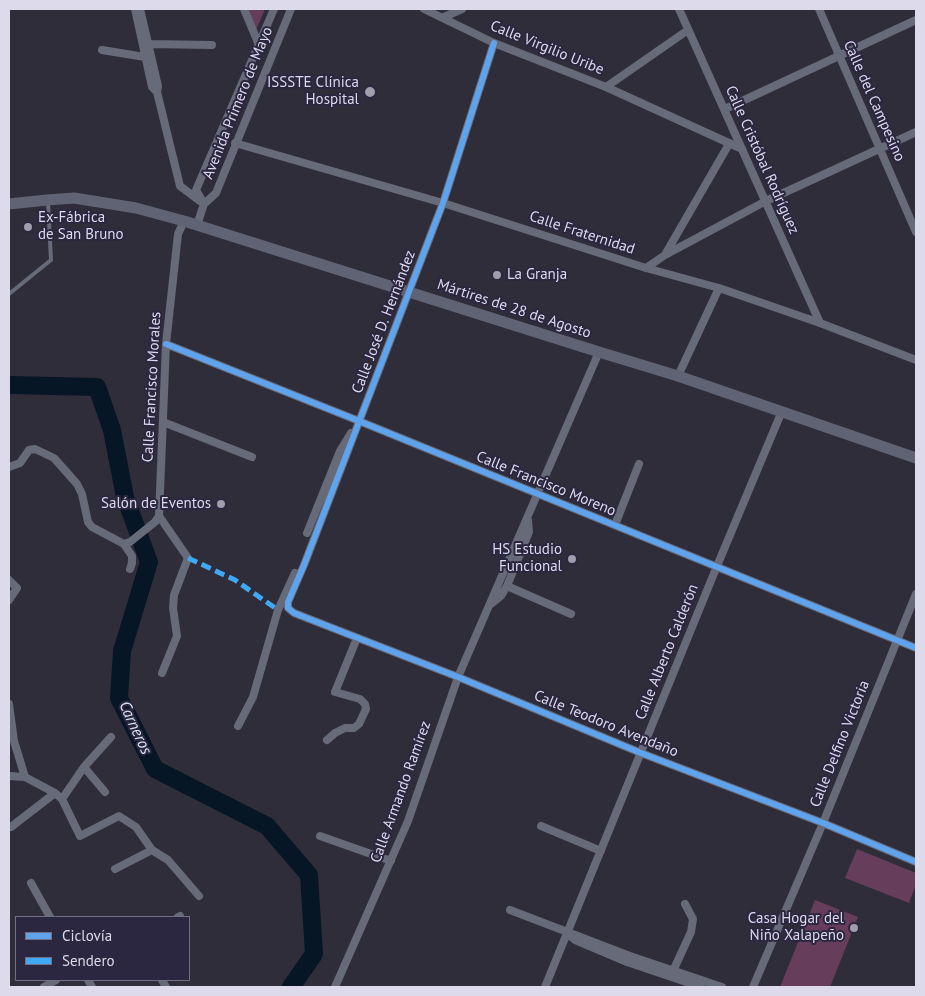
<!DOCTYPE html>
<meta charset="utf-8">
<style>
body{margin:0}
#map{position:relative;width:925px;height:996px;overflow:hidden;background:#302d3a;font-family:"PT Sans",sans-serif}
canvas{display:block}
.frame{position:absolute;inset:0;border:10px solid #dddaeb;pointer-events:none}
.legend{position:absolute;left:15px;top:916px;width:175px;height:65px;box-sizing:border-box;background:#2c2740;border:1px solid #736f84;margin:0;padding:6px 9px;list-style:none;font-size:15px;color:#dddaeb}
.legend li{display:flex;align-items:center;gap:10px;height:25px}
.legend b{width:25px;border:1px solid #736f84}
</style>
<div id="map">
<canvas width="925" height="996"></canvas>
<div class="frame"></div>
<ul class="legend">
<li><b style="height:6px;background:#60a3ed"></b>Ciclovía</li>
<li><b style="height:6px;background:#3fa9f5"></b>Sendero</li>
</ul>
</div>
<script>
const context = document.querySelector('canvas').getContext('2d');
context.lineJoin = 'round';
function fill(path, color) { context.fillStyle = color; context.fill(path, 'evenodd'); }
const toPath = rows => new Path2D(rows.map(r => 'M' + r).join(''));
function strokePath(path, color, width, dash) { context.strokeStyle = color; context.lineWidth = width; context.lineCap = dash ? 'butt' : 'round'; context.setLineDash(dash || []); context.stroke(path); }
function write(font, color, halo, rows, align = 'center') {
  context.font = font + ' "PT Sans",sans-serif'; context.lineWidth = 4; context.setLineDash([]); context.textBaseline = 'middle'; context.strokeStyle = halo; context.fillStyle = color; for (const [text, x, y, turn = 0] of rows) {
    context.save(); context.translate(x, y); context.rotate((+turn || 0) * Math.PI / 180); context.textAlign = isNaN(turn) ? turn : align; if (halo) context.strokeText(text, 0, 0); context.fillText(text, 0, 0); context.restore();
  }
}
const green = toPath([
 [248,9,265,9,256,30],
 [857,849,916,873,916,884,909,903,845,878],
 [815,900,858,917,830,987,780,987]
]);
const river = toPath([
 [9,385,97,387,112,430,125,497,149,562,122,651,119,698,155,769,267,826,309,875,314,954,291,987]
]);
const service = toPath([
 [9,294,51,260,48,202]
]);
const minor = toPath([
 [135,9,152,87,157,92],
 [140,9,158,86,157,92,180,186,200,201],
 [244,9,259,45],
 [424,9,494,43,606,87,742,149],
 [679,9,820,323],
 [819,9,916,232],
 [444,17,462,9],
 [494,43,443,203,304,565,288,602,288,608,294,613,458,677,641,753,823,823,916,862],
 [148,44,212,45],
 [102,50,145,57],
 [606,87,688,30],
 [725,109,916,20],
 [235,143,443,203,646,268,719,288,820,323,916,360],
 [204,204,196,190,274,9],
 [197,225,204,204,216,193,291,9],
 [666,253,729,144],
 [646,268,665,255,766,201,916,132],
 [166,344,359,421,916,648],
 [678,376,719,288],
 [163,422,252,457],
 [9,467,20,463,29,450,35,449,54,458,77,484,82,494,88,522,92,527,124,544,130,542,155,522,159,516,166,344,178,234,184,221],
 [159,516,188,558,174,595,173,608,177,636,162,673],
 [615,525,639,464],
 [307,533,340,451,351,433],
 [124,544,132,556,132,563,130,569],
 [9,580,17,588,9,600],
 [507,586,571,614],
 [491,604,501,596,507,586,529,532,528,520],
 [9,704,14,741,25,777],
 [238,726,253,697,278,610,295,573],
 [327,740,335,733,345,728,354,728,359,724,366,709,365,704,360,699,335,692,357,638],
 [84,767,105,792],
 [9,776,25,777,55,793,62,799,80,836,119,816,136,827,152,850,168,860,199,896],
 [62,799,84,767,111,737],
 [541,826,601,851],
 [11,827,55,793],
 [320,836,391,861],
 [115,869,152,850],
 [31,883,50,917],
 [510,910,630,956,722,987],
 [178,917,180,916],
 [569,935,575,940,627,962,701,987],
 [673,971,691,932,693,919,685,904],
 [88,980,92,987],
 [162,980,166,987],
 [44,987,56,980],
 [335,987,408,821,458,677,599,352],
 [545,987,717,566,782,411],
 [753,987,823,823,916,594]
]);
const secondary = toPath([
 [9,204,47,200,74,198,136,208,184,221,599,352,678,376,916,458]
]);
const quiet = toPath([
 [188,558,235,580,278,610]
]);
const cycleway = toPath([
 [494,43,443,203,304,565,288,602,288,608,294,613,458,677,641,753,823,823,916,862],
 [166,344,359,421,916,648]
]);
const markers = [
 [370,92,6,"#a09dad"],
 [28,227,5,"#a09dad"],
 [497,275,5,"#a09dad"],
 [221,504,5,"#a09dad"],
 [572,559,5,"#a09dad"],
 [854,928,5,"#a09dad"]
];
const streetNames = [
 ["Calle Virgilio Uribe",547,48,22],
 ["Calle del Campesino",874,101,66],
 ["Avenida Primero de Mayo",238,103,-68],
 ["Calle Cristóbal Rodríguez",762,160,66],
 ["Calle Fraternidad",582,233,18],
 ["Mártires de 28 de Agosto",514,309,18],
 ["Calle José D. Hernández",384,322,-69],
 ["Calle Francisco Morales",152,387,-87],
 ["Calle Francisco Moreno",546,484,22],
 ["Calle Alberto Calderón",667,652,-68],
 ["Calle Teodoro Avendaño",606,724,22],
 ["Calle Delfino Victoria",840,744,-68],
 ["Calle Armando Ramírez",401,792,-70]
];
const poiNames = [
 ["ISSSTE Clínica",359,83],
 ["Hospital",359,100],
 ["Ex-Fábrica",38,218,"left"],
 ["de San Bruno",38,235,"left"],
 ["La Granja",507,275,"left"],
 ["Salón de Eventos",211,504],
 ["HS Estudio",562,550],
 ["Funcional",562,567],
 ["Casa Hogar del",844,919],
 ["Niño Xalapeño",844,936]
];
const waterNames = [
 ["Carneros",135,728,65]
];
fill(green, '#663d5a');
strokePath(river, '#061625', 18);
strokePath(service, '#666a79', 4);
strokePath(minor, '#666a79', 8);
strokePath(secondary, '#606374', 11);
strokePath(quiet, '#3fa9f5', 5, [10, 5]);
strokePath(cycleway, '#60a3ed', 6);
for (const [x, y, r, color] of markers) { const dot = new Path2D(); dot.arc(x, y, r, 0, 2 * Math.PI); context.fillStyle = color; context.fill(dot); strokePath(dot, '#2c2740', 2); }
write('15px', '#dddaeb', '#2c2740', streetNames);
write('15px', '#dddaeb', '#2c2740', poiNames, 'right');
write('italic 16px', '#d2e3f0', '#2c2740', waterNames);
</script>
